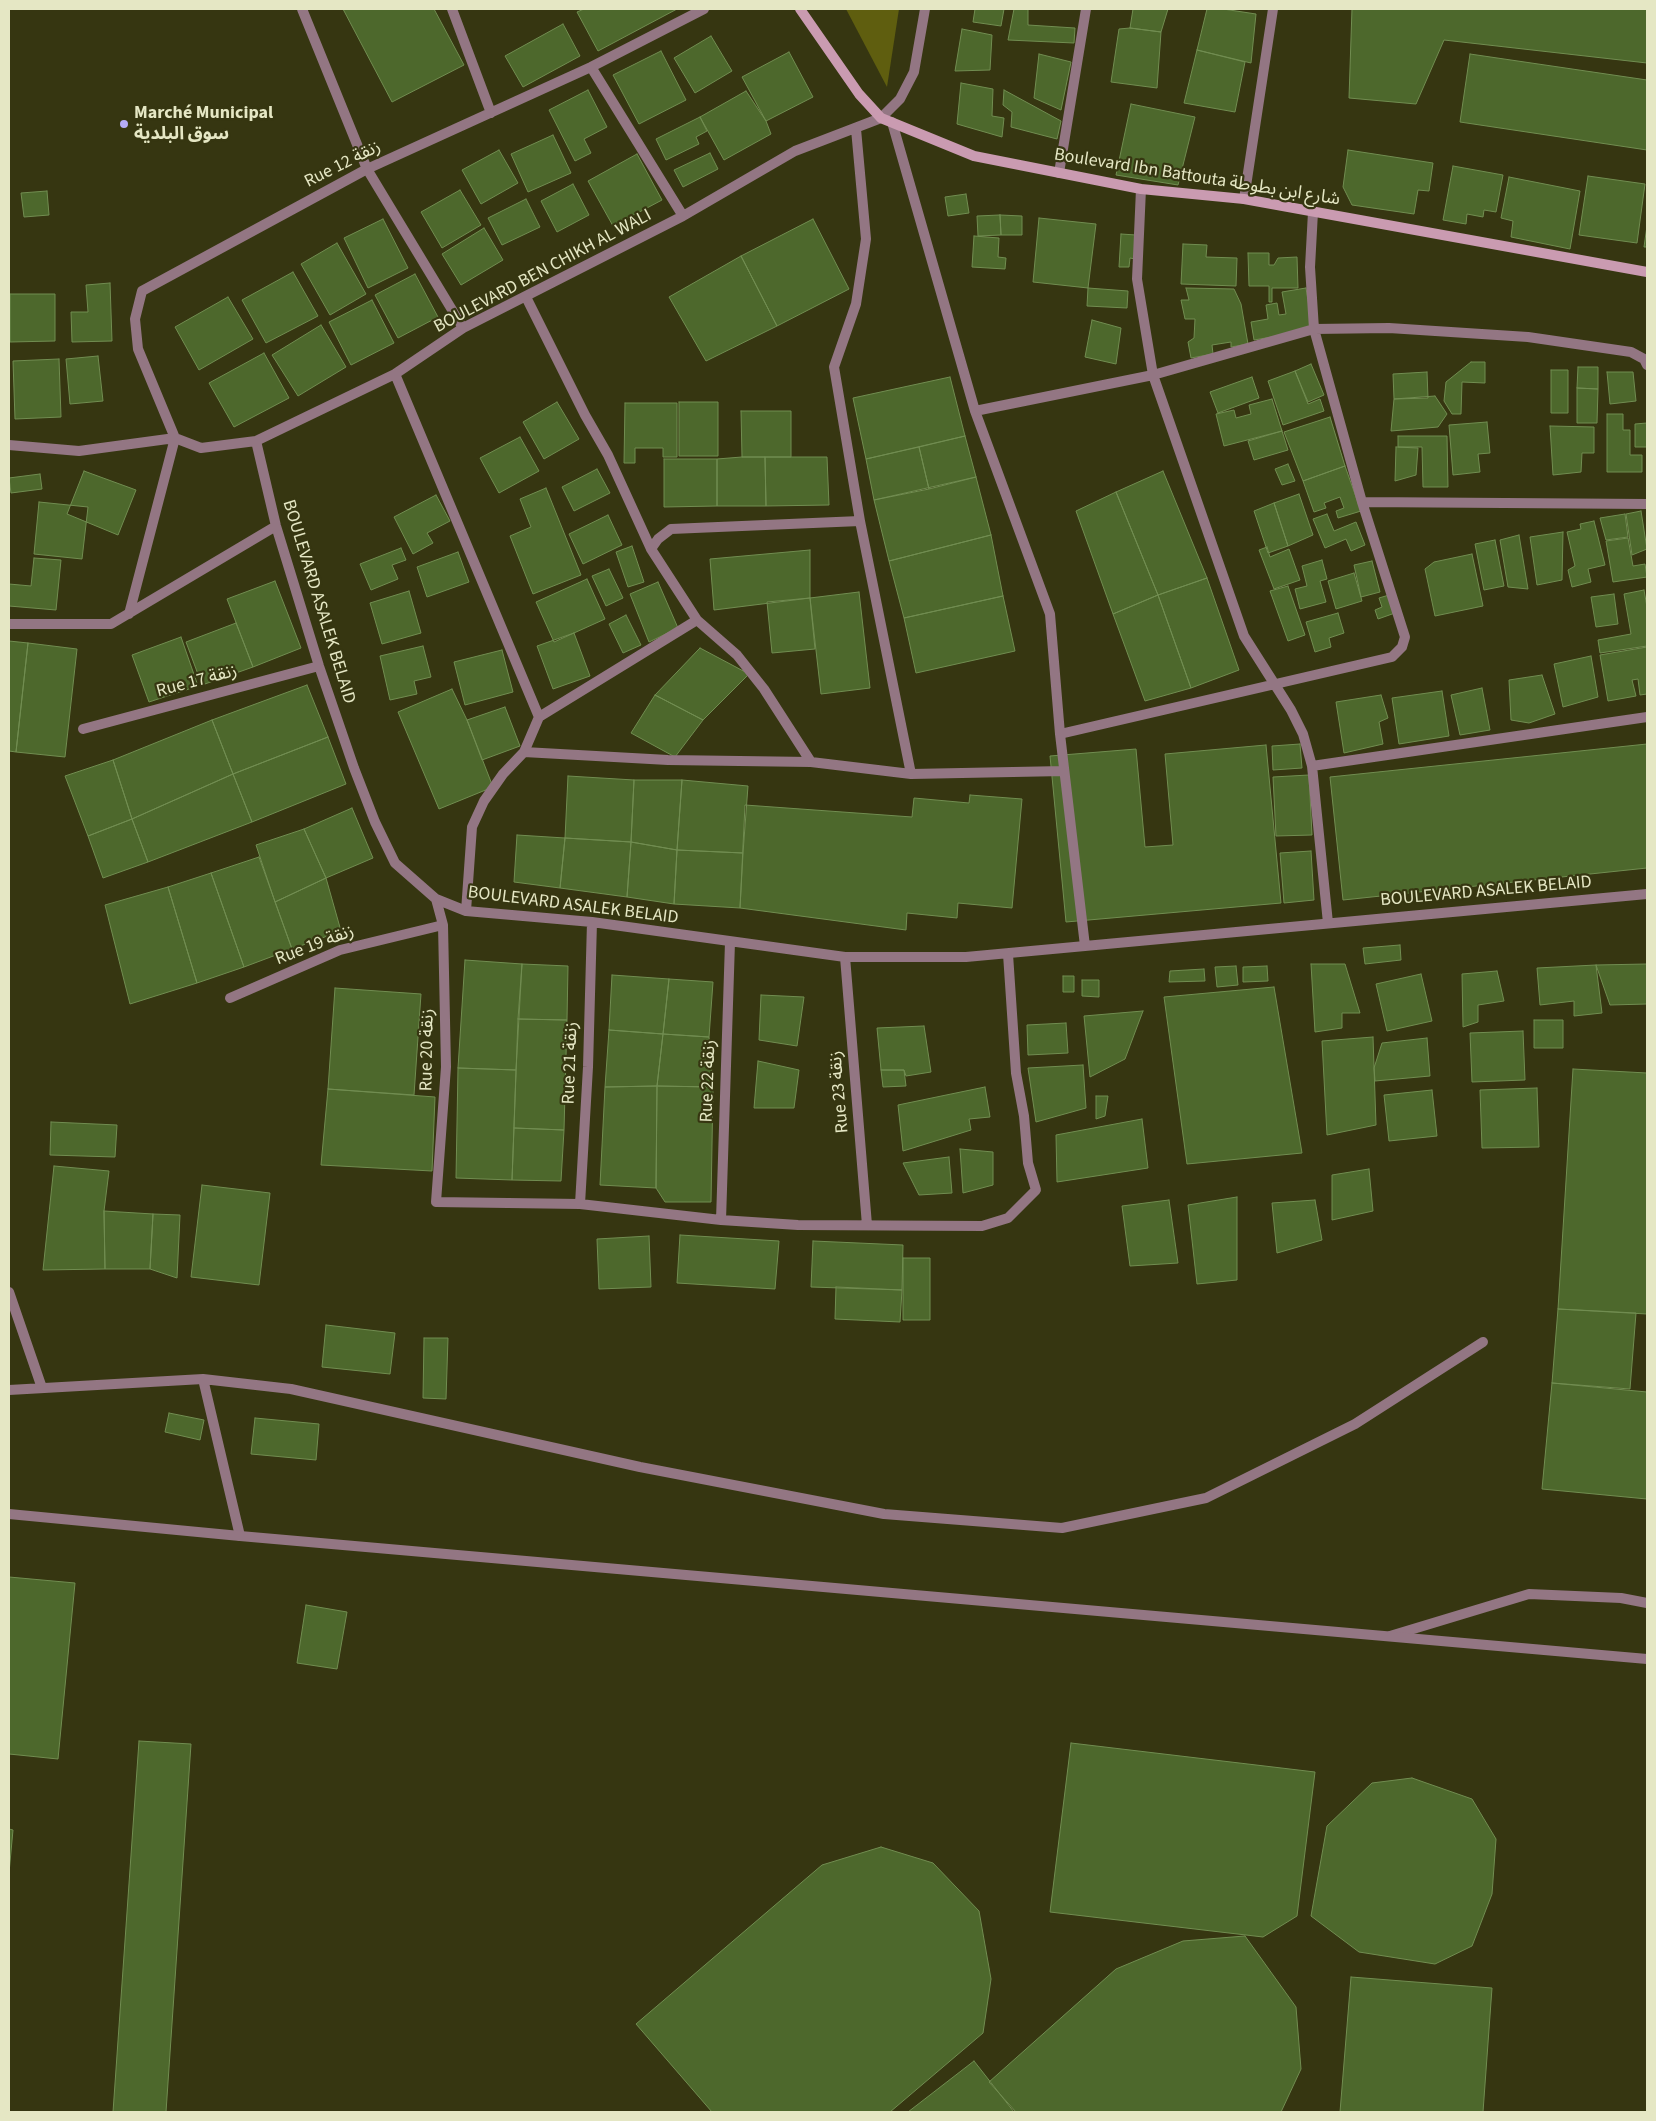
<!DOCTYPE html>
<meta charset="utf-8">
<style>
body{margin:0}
#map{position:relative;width:1656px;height:2121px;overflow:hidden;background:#363611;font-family:"Source Sans 3",sans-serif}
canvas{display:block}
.frame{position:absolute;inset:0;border:10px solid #e5e7c4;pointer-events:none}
</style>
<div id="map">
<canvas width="1656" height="2121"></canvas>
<div class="frame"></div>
</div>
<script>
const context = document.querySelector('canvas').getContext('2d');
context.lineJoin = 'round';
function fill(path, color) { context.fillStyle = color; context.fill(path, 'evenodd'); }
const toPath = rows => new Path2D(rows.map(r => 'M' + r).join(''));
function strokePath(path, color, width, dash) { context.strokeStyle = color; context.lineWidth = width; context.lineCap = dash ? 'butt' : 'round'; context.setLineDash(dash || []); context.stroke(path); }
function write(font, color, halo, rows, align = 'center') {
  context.font = font + ' "Source Sans 3","Noto Sans Arabic",sans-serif'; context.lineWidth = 4.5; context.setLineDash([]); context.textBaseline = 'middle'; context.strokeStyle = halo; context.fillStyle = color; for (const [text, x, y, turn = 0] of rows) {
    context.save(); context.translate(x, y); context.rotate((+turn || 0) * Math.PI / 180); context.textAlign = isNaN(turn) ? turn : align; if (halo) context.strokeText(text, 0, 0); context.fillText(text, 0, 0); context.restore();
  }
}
const green = toPath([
 [846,9,899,9,887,87]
]);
const building = toPath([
 [343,9,434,9,464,65,392,102,343,9],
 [584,9,677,9,598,51,577,12,584,9],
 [975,9,1004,9,1001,26,973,22,975,9],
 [1014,9,1028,9,1028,25,1075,28,1074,43,1008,40,1014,9],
 [1133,9,1168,9,1161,32,1130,28,1133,9],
 [1207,9,1223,9,1256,14,1251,63,1197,50,1207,9],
 [1352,9,1647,9,1647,63,1444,40,1416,104,1349,98,1352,9],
 [563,24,580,56,523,87,505,56,563,24],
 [1130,28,1161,32,1157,88,1111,82,1119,29,1130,28],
 [962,29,992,35,990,70,955,71,962,29],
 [711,36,732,71,695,93,674,58,711,36],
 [1197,50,1245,62,1235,112,1184,103,1197,50],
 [661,51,686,100,639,124,613,75,661,51],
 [789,52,813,97,766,121,742,77,789,52],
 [1039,54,1071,62,1061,110,1034,98,1039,54],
 [1470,54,1647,80,1647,150,1460,122,1470,54],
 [961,83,993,89,992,116,1004,118,1002,137,957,124,961,83],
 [588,90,607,127,584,139,591,153,575,161,549,110,588,90],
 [1004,90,1061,121,1057,139,1011,127,1012,112,1003,105,1004,90],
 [746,91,766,121,771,134,724,160,700,117,746,91],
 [1131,104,1195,117,1178,185,1116,175,1131,104],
 [700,117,707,131,696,137,699,144,666,160,656,139,700,117],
 [553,135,571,173,528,192,511,154,553,135],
 [499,150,518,183,481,204,462,170,499,150],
 [1348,150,1433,163,1429,191,1418,190,1414,214,1352,205,1343,187,1348,150],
 [710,153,718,169,683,187,674,170,710,153],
 [637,154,662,200,613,226,588,181,637,154],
 [1453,166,1503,175,1496,212,1484,210,1483,217,1467,214,1466,224,1443,220,1453,166],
 [1588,176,1645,184,1637,243,1579,235,1588,176],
 [1509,177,1580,191,1570,249,1511,237,1513,221,1501,218,1509,177],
 [573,184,589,215,557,232,541,201,573,184],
 [460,190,481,225,442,248,421,212,460,190],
 [47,191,49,215,24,217,21,193,47,191],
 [966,194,969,213,948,216,945,197,966,194],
 [526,199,540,227,502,245,488,218,526,199],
 [1000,215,1022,216,1022,235,1001,235,1000,215],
 [1000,215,1001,235,978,236,977,216,1000,215],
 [1039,218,1096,224,1088,288,1033,282,1039,218],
 [383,219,408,268,368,288,344,238,383,219],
 [813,219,849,289,777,326,741,256,813,219],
 [1647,226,1647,247,1644,247,1647,226],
 [484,228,503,260,461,285,442,254,484,228],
 [1121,234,1136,235,1135,259,1130,258,1129,267,1119,267,1121,234],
 [974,236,999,238,998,257,1006,258,1005,269,972,267,974,236],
 [337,243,366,294,330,315,301,264,337,243],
 [1183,244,1207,245,1206,257,1237,258,1236,286,1181,284,1183,244],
 [1248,253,1269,253,1269,265,1274,265,1278,258,1297,257,1298,288,1272,288,1272,302,1269,302,1269,286,1249,286,1248,253],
 [741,256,777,326,706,361,669,297,741,256],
 [293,272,318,316,266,343,242,300,293,272],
 [415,274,438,317,398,338,375,295,415,274],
 [110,283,112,341,72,342,71,312,88,312,86,285,110,283],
 [1088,288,1128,291,1127,308,1087,306,1088,288],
 [1186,288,1234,289,1241,304,1248,344,1231,347,1231,342,1212,345,1213,354,1191,358,1188,342,1194,338,1195,319,1185,319,1181,300,1189,300,1186,288],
 [1306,288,1313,330,1254,340,1251,322,1268,319,1266,305,1277,303,1279,315,1286,314,1282,292,1306,288],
 [10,294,55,294,55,341,10,342,10,294],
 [228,297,253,339,199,370,175,327,228,297],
 [372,300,394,343,351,365,329,322,372,300],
 [1092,320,1121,328,1116,364,1085,357,1092,320],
 [321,325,346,367,298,396,272,355,321,325],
 [264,353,289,398,234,427,209,383,264,353],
 [98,356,103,401,70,404,66,359,98,356],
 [59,359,61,417,15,419,13,361,59,359],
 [1471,362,1485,362,1485,383,1462,382,1461,414,1452,414,1444,401,1446,382,1471,362],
 [1311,364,1324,395,1308,402,1295,371,1311,364],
 [1578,367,1598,367,1598,389,1577,388,1578,367],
 [1551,370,1568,370,1568,413,1551,413,1551,370],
 [1295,371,1308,404,1320,399,1324,411,1283,425,1268,381,1295,371],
 [1427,372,1428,398,1394,399,1393,374,1427,372],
 [1607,372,1633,372,1636,401,1610,404,1607,372],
 [950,377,965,436,866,459,853,398,950,377],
 [1252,377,1259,398,1218,413,1210,392,1252,377],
 [1577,388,1598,389,1597,423,1577,423,1577,388],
 [1435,396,1447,414,1438,427,1391,431,1394,399,1435,396],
 [1272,399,1282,431,1224,446,1216,414,1234,410,1236,418,1251,414,1249,405,1272,399],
 [557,402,579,439,544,459,523,422,557,402],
 [679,402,718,402,718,456,679,456,679,402],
 [625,403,677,403,677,457,663,457,663,448,635,448,635,463,624,463,625,403],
 [741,411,791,411,791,457,742,457,741,411],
 [1607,414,1623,414,1623,430,1630,430,1630,455,1642,455,1642,472,1607,472,1607,414],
 [1330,417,1345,466,1303,481,1284,432,1330,417],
 [1487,422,1490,453,1478,454,1480,472,1453,475,1449,425,1487,422],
 [1647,423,1647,447,1635,447,1635,424,1647,423],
 [1550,426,1594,427,1594,453,1582,453,1581,472,1553,475,1550,426],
 [1282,431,1288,450,1254,460,1248,441,1282,431],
 [965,436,976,477,929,489,919,447,965,436],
 [1398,436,1447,436,1448,487,1423,487,1422,447,1398,447,1398,436],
 [520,437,539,471,499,493,480,458,520,437],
 [919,447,929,489,874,500,866,459,919,447],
 [1396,447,1418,448,1416,475,1395,481,1396,447],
 [742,457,765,457,766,506,717,506,717,459,742,457],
 [765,457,827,457,829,505,766,506,765,457],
 [664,459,717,459,717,506,664,507,664,459],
 [1288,464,1295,481,1282,485,1275,469,1288,464],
 [1345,466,1361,511,1338,518,1336,511,1344,508,1340,497,1324,503,1326,508,1314,512,1303,481,1345,466],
 [597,469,610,493,574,511,562,487,597,469],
 [84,471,136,490,118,535,67,514,84,471],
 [1163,471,1207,578,1158,595,1116,492,1163,471],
 [40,474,42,489,11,493,9,478,40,474],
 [976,477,991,535,889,561,874,500,976,477],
 [546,488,581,575,533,594,510,536,531,527,520,499,546,488],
 [1116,492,1158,595,1113,614,1076,511,1116,492],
 [1299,494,1313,535,1288,546,1274,503,1299,494],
 [436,495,450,521,427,533,433,543,413,554,394,517,436,495],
 [39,502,88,507,82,559,34,554,39,502],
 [1274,503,1288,546,1268,553,1254,511,1274,503],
 [1641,511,1647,549,1632,555,1626,514,1641,511],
 [1327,514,1334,531,1356,522,1365,545,1351,551,1346,539,1325,548,1313,519,1327,514],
 [1625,514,1628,537,1606,540,1600,518,1625,514],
 [608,515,622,545,583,564,569,534,608,515],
 [1594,521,1605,565,1588,569,1591,582,1572,587,1568,570,1575,566,1567,532,1581,529,1580,524,1594,521],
 [1563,532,1562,580,1537,585,1530,537,1563,532],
 [991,535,1003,596,904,618,889,561,991,535],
 [1519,535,1528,589,1508,587,1500,540,1519,535],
 [1628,538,1633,566,1645,564,1647,577,1613,582,1606,541,1628,538],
 [1495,540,1504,586,1484,590,1475,544,1495,540],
 [632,546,644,582,628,587,616,552,632,546],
 [1267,547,1270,557,1289,549,1300,580,1274,589,1259,550,1267,547],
 [401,548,406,560,392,565,398,579,371,590,360,564,401,548],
 [810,550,810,598,714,610,710,559,810,550],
 [458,552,469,582,427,597,417,567,458,552],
 [1472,554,1483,606,1435,616,1425,569,1434,562,1472,554],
 [34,558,61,560,56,610,9,606,9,584,31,586,34,558],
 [1322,560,1327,579,1320,581,1326,602,1300,609,1295,589,1307,586,1302,566,1322,560],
 [1372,561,1380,592,1361,597,1354,565,1372,561],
 [609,569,623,598,606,606,592,576,609,569],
 [1354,573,1362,601,1336,609,1328,581,1354,573],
 [1207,578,1239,670,1191,688,1158,595,1207,578],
 [587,579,605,619,554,642,536,602,587,579],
 [275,581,301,648,253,667,227,599,275,581],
 [658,582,678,628,649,642,630,594,658,582],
 [1288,586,1305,635,1288,641,1270,591,1288,586],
 [1644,590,1647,607,1647,646,1600,653,1598,640,1631,634,1624,594,1644,590],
 [409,591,421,633,382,644,370,603,409,591],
 [859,592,870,688,821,694,810,598,859,592],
 [1614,594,1618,624,1596,627,1591,597,1614,594],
 [1158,595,1191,688,1145,701,1113,614,1158,595],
 [1389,595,1395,613,1378,619,1375,610,1382,607,1379,598,1389,595],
 [1003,596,1015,651,916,673,904,618,1003,596],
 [810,598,815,649,772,653,767,602,810,598],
 [1338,613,1344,633,1329,638,1331,647,1315,652,1306,622,1338,613],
 [626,615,641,645,623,653,609,624,626,615],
 [236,623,253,667,202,685,186,642,236,623],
 [574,633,590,676,553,689,537,646,574,633],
 [181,637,198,686,149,702,132,655,181,637],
 [9,641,28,643,16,752,9,751,9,641],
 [28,643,77,649,65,757,16,752,28,643],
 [423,646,431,677,414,681,417,694,390,700,380,656,423,646],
 [1647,647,1647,694,1640,695,1638,679,1632,680,1636,696,1608,701,1600,655,1647,647],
 [700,648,749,674,703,720,655,695,700,648],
 [502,650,513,692,465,705,454,662,502,650],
 [1591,656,1598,697,1563,707,1554,664,1591,656],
 [1542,675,1555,714,1529,723,1511,720,1509,680,1542,675],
 [307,685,328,737,233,774,212,720,307,685],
 [1482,688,1490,730,1460,735,1451,695,1482,688],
 [452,689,467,720,493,787,439,809,398,712,452,689],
 [1442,691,1449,736,1399,744,1392,698,1442,691],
 [655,695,703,720,675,757,631,733,655,695],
 [1381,695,1388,718,1379,722,1383,744,1344,753,1336,702,1381,695],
 [505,707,520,746,482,760,467,720,505,707],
 [212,720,233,774,132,819,113,760,212,720],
 [328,737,346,784,252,822,233,774,328,737],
 [1300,744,1302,768,1273,770,1272,746,1300,744],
 [1647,744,1647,868,1343,900,1330,777,1647,744],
 [1266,745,1281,903,1066,922,1050,756,1136,749,1145,847,1173,845,1165,754,1266,745],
 [113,760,132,819,88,836,65,776,113,760],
 [233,774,252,822,148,862,132,819,233,774],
 [1309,775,1312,835,1276,836,1273,777,1309,775],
 [568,776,634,780,631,842,565,838,568,776],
 [634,780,682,780,677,850,631,842,634,780],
 [682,780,748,786,743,853,677,850,682,780],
 [970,795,1022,799,1012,908,958,903,957,918,907,913,906,930,740,908,745,805,912,817,914,798,969,803,970,795],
 [352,808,373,858,326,878,304,829,352,808],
 [132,819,148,862,103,878,88,836,132,819],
 [304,829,326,878,275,902,256,845,304,829],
 [517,835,565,838,560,888,514,882,517,835],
 [565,838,631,842,627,897,560,888,565,838],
 [631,842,677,850,674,904,627,897,631,842],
 [677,850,743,853,740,908,674,904,677,850],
 [1311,851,1314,900,1284,903,1280,853,1311,851],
 [259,857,292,949,244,967,211,873,259,857],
 [211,873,244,967,197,983,168,887,211,873],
 [326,878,341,931,292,949,275,902,326,878],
 [168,887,197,983,130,1004,105,905,168,887],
 [1400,945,1401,960,1365,964,1363,948,1400,945],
 [465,960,522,964,516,1070,458,1068,465,960],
 [522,964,568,966,567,1020,518,1019,522,964],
 [1311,964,1345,964,1360,1013,1342,1013,1342,1028,1315,1032,1311,964],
 [1647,964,1647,1004,1610,1005,1596,965,1647,964],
 [1596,965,1602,1013,1574,1016,1574,1001,1540,1005,1537,968,1596,965],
 [1236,966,1238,985,1217,987,1215,967,1236,966],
 [1267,966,1268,981,1243,982,1243,967,1267,966],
 [1204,969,1205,981,1169,982,1170,971,1204,969],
 [1497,971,1504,1001,1478,1005,1478,1022,1463,1027,1462,974,1497,971],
 [1421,974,1432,1021,1387,1031,1376,984,1421,974],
 [612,975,669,979,663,1034,609,1030,612,975],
 [1063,976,1074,976,1074,992,1063,992,1063,976],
 [669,979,713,982,709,1037,663,1034,669,979],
 [1082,980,1099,980,1099,997,1082,996,1082,980],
 [1274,987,1302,1153,1187,1164,1164,997,1274,987],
 [335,988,421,994,414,1095,328,1089,335,988],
 [761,995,804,997,797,1046,759,1040,761,995],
 [1143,1011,1125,1059,1090,1077,1084,1016,1143,1011],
 [518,1019,567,1020,564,1130,514,1128,518,1019],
 [1534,1020,1563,1020,1563,1048,1534,1048,1534,1020],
 [1066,1023,1068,1053,1028,1055,1027,1025,1066,1023],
 [924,1026,931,1072,906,1076,904,1070,881,1070,877,1028,924,1026],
 [609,1030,663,1034,657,1086,605,1087,609,1030],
 [1523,1031,1525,1080,1472,1082,1470,1033,1523,1031],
 [663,1034,709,1037,713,1087,657,1086,663,1034],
 [1373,1037,1376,1125,1327,1135,1322,1041,1373,1037],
 [1427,1038,1430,1076,1375,1081,1374,1068,1382,1043,1427,1038],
 [758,1061,799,1070,794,1108,754,1108,758,1061],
 [1083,1065,1086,1108,1036,1122,1028,1068,1083,1065],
 [458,1068,516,1070,512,1180,456,1178,458,1068],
 [1573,1069,1647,1073,1647,1314,1558,1309,1573,1069],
 [881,1070,904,1070,906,1086,883,1087,881,1070],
 [657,1086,656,1188,600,1185,605,1087,657,1086],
 [657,1086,713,1087,711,1202,665,1202,656,1188,657,1086],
 [985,1087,990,1117,969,1119,971,1130,903,1151,898,1105,985,1087],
 [1537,1088,1539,1147,1482,1148,1480,1090,1537,1088],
 [328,1089,435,1097,432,1171,321,1165,328,1089],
 [1432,1090,1437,1136,1389,1141,1384,1095,1432,1090],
 [1096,1096,1108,1096,1105,1116,1096,1119,1096,1096],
 [1142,1119,1148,1168,1057,1182,1056,1135,1142,1119],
 [51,1122,117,1125,115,1157,50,1155,51,1122],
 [514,1128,564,1130,561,1181,512,1180,514,1128],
 [960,1149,993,1152,993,1185,963,1193,960,1149],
 [949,1157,952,1193,919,1195,903,1163,949,1157],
 [54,1166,109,1171,104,1211,105,1269,43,1270,54,1166],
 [1369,1169,1373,1211,1332,1220,1332,1175,1369,1169],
 [202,1185,270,1193,259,1285,191,1277,202,1185],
 [1237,1197,1237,1280,1197,1284,1188,1205,1237,1197],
 [1169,1200,1178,1263,1130,1266,1122,1206,1169,1200],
 [1315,1200,1322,1240,1277,1253,1272,1203,1315,1200],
 [104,1211,153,1214,150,1269,105,1269,104,1211],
 [153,1214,180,1215,177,1278,150,1269,153,1214],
 [680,1235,779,1241,775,1289,677,1283,680,1235],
 [649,1236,651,1287,599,1289,597,1239,649,1236],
 [813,1241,903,1245,902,1290,811,1287,813,1241],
 [903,1258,930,1258,930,1320,903,1320,903,1258],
 [836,1287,902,1290,900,1322,835,1319,836,1287],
 [1558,1309,1636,1313,1630,1389,1552,1383,1558,1309],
 [326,1325,395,1333,390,1374,322,1367,326,1325],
 [424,1338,448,1338,446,1399,423,1398,424,1338],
 [1552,1383,1647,1392,1647,1499,1542,1489,1552,1383],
 [169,1413,204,1420,200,1440,165,1432,169,1413],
 [255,1418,319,1424,316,1460,251,1454,255,1418],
 [9,1577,75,1583,58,1759,9,1754,9,1577],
 [306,1605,347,1612,337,1669,297,1663,306,1605],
 [139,1741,191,1744,166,2112,113,2112,139,1741],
 [1071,1743,1315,1772,1297,1916,1263,1937,1050,1912,1071,1743],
 [1412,1778,1472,1799,1496,1839,1492,1894,1472,1946,1435,1964,1359,1952,1311,1916,1327,1826,1372,1783,1412,1778],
 [9,1829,13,1830,9,1873,9,1829],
 [881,1847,933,1863,979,1911,991,1979,983,2033,890,2112,712,2112,636,2024,822,1865,881,1847],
 [1245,1936,1296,2007,1301,2069,1281,2112,1016,2112,989,2082,1116,1969,1183,1941,1245,1936],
 [1351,1977,1492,1988,1483,2112,1340,2112,1351,1977],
 [974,2061,1014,2112,908,2112,974,2061]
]);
const lane = toPath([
 [9,1292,42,1388],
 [203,1379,240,1536],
 [9,1390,203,1379,291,1389,640,1467,884,1514,1062,1528,1206,1498,1355,1424,1483,1342],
 [1390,1636,1529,1594,1621,1598,1647,1603]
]);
const street = toPath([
 [302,9,367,169,463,328],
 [452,9,491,113],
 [591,67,683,216],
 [892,122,975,411,1050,614,1060,734,1085,946],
 [856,129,866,239,856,304,834,367,860,521,911,774],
 [1059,173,1086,9],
 [1141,189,1137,279,1153,375,1244,636,1291,710,1303,734,1312,766,1328,923],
 [1244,199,1273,9],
 [526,297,585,415,608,455,651,549],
 [395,374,539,717,524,752,503,774,484,801,472,827,466,911],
 [975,411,1153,375,1314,329,1389,328,1528,337,1631,352,1644,359,1647,365],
 [256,441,276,526,319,666,354,768,375,822,395,863,436,899,466,911,592,922,845,957,966,957,1647,894],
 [9,445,79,451,175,438,201,448,256,441,395,374,463,328,683,216,795,151,881,118,900,99,914,72,925,9],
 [1362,502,1647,504],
 [860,521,671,529,658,539,651,549,697,620,737,655,764,689,811,762,911,774,1064,771],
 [129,614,175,438,138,349,135,319,142,291,367,169,591,67,704,9],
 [9,624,111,624,276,526],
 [539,717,697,620],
 [83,729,319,666],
 [1060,734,1392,657,1402,647,1405,637,1362,502,1314,329,1310,267,1313,212],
 [524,752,668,760,811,762],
 [1312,766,1647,717],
 [436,899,443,925,446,1067,436,1202,580,1204,721,1220,798,1225,982,1226,1008,1218,1036,1190,1028,1163,1024,1116,1016,1073,1008,954],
 [845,957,867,1225],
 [230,998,340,950,443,925],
 [580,1204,588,1067,592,922],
 [721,1220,730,942],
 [9,1514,240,1536,1647,1659]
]);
const secondary = toPath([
 [800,9,859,94,881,118,974,156,1141,189,1244,199,1647,272]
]);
const markers = [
 [124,124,5,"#b5acf8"]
];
const poiNames = [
 ["Marché Municipal",134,114],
 ["سوق البلدية",134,135]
];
const streetNames = [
 ["Rue 12 زنقة",343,165,-27],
 ["Boulevard Ibn Battouta شارع ابن بطوطة",1197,178,9],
 ["BOULEVARD BEN CHIKH AL WALI",543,272,-28],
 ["BOULEVARD ASALEK BELAID",318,602,73],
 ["Rue 17 زنقة",197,682,-15],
 ["BOULEVARD ASALEK BELAID",1486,892,-5],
 ["BOULEVARD ASALEK BELAID",573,906,7],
 ["Rue 19 زنقة",315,946,-21],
 ["Rue 20 زنقة",428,1050,-89],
 ["Rue 21 زنقة",571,1063,-88],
 ["Rue 22 زنقة",709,1081,-88],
 ["Rue 23 زنقة",840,1092,-95]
];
fill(green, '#5f5e0f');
fill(building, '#4d682c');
strokePath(building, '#718d51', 1);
strokePath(lane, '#937683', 10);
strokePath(street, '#937683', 10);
strokePath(secondary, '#ca9bb1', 10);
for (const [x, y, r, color] of markers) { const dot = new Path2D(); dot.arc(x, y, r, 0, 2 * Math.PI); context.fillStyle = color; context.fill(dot); strokePath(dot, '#363611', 2); }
write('bold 18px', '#e5e7c4', '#363611', poiNames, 'left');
write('18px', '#e5e7c4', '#363611', streetNames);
</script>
